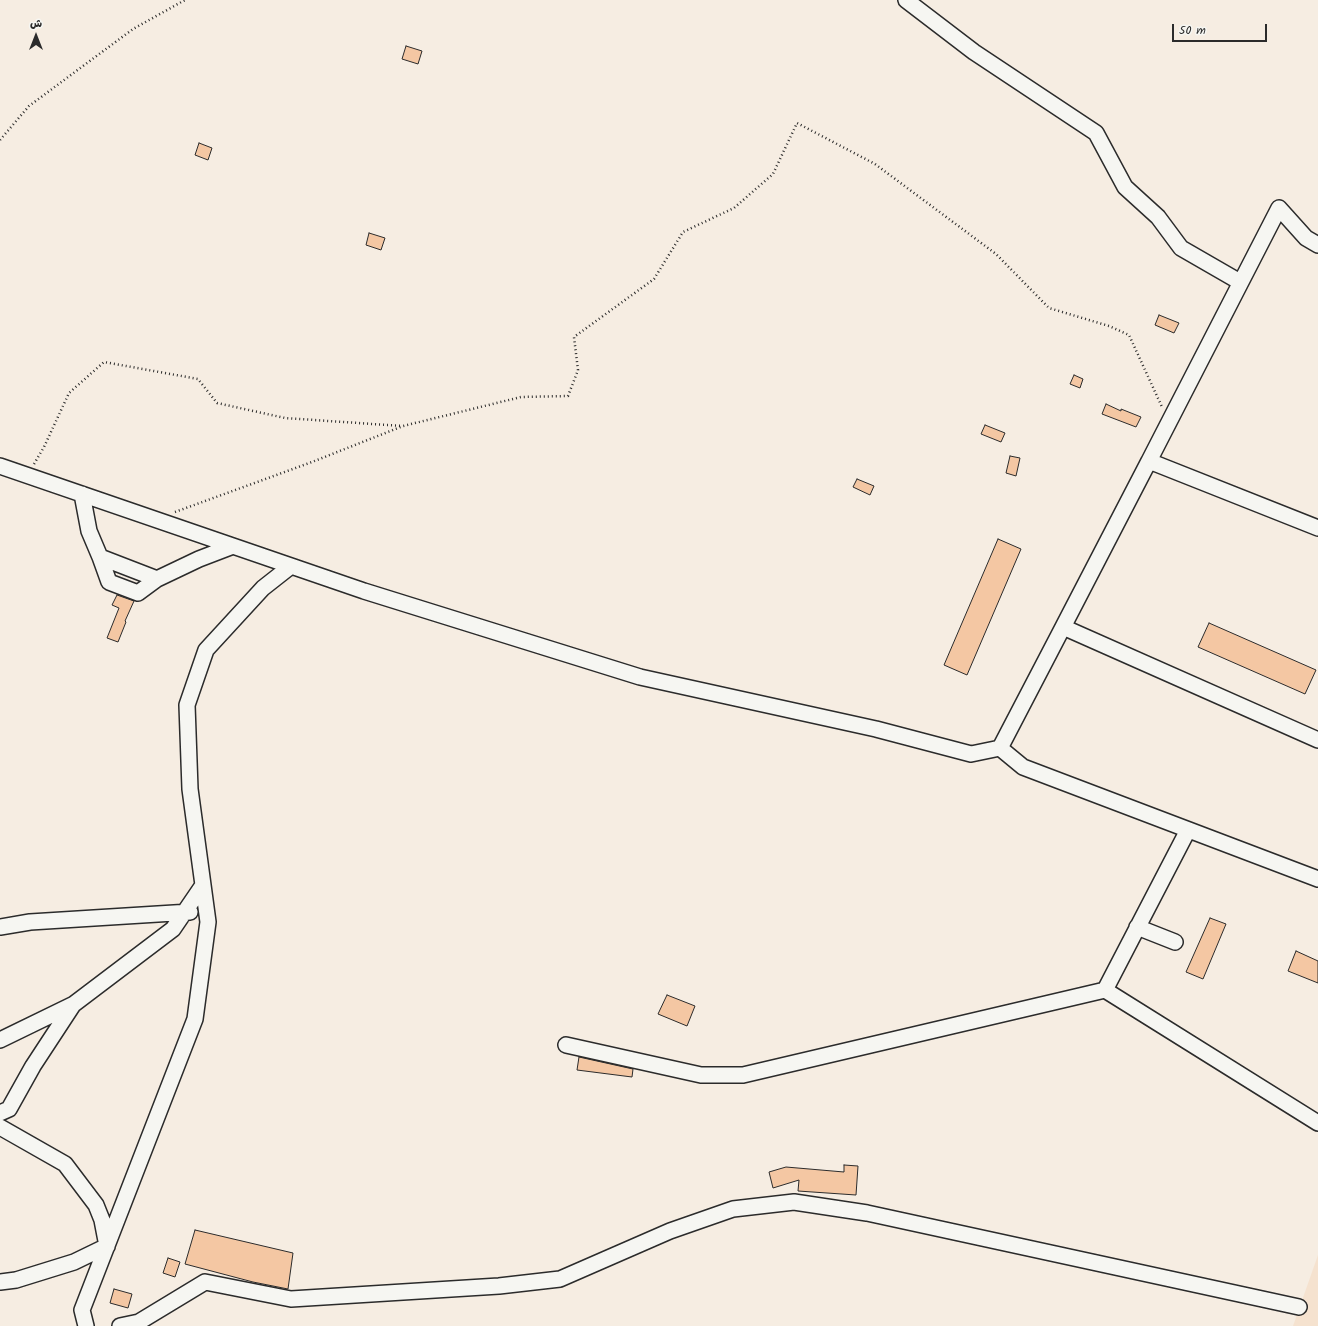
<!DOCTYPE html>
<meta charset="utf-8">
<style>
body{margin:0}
#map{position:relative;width:1318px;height:1326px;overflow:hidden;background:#f6ede2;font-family:Kalam,"Playpen Sans Arabic",sans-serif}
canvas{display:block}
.north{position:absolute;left:16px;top:16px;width:40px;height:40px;-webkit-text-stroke:3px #f6f6f2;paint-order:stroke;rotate:0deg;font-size:11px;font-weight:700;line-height:16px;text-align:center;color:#2b2b2b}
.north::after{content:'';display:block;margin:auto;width:14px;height:18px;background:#2b2b2b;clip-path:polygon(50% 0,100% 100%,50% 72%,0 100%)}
.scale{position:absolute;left:1172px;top:24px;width:95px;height:18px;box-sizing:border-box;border:2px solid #2b2b2b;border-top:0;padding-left:5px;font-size:12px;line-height:14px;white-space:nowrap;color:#2b2b2b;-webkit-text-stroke:3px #f6f6f2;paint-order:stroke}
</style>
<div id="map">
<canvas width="1318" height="1326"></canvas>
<div class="north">ش</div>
<div class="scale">50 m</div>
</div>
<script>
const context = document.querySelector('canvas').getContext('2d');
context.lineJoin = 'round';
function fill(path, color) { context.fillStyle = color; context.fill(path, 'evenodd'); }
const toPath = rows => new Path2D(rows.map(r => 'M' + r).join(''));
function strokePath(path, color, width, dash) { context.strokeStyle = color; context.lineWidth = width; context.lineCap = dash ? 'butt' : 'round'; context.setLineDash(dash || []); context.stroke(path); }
const built = toPath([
 [1318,1255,1318,1326,1293,1326]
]);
const building = toPath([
 [406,46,422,51,418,64,402,59,406,46],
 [199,143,212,148,208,160,195,155,199,143],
 [369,233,385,238,381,250,366,245,369,233],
 [1159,315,1179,323,1174,333,1155,325,1159,315],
 [1074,375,1083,379,1080,388,1070,384,1074,375],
 [1106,404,1121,411,1121,409,1141,417,1136,427,1102,414,1106,404],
 [985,425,1005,433,1001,442,981,434,985,425],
 [1010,456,1020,458,1016,476,1006,473,1010,456],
 [857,479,874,486,870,495,853,487,857,479],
 [998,539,1021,549,967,675,944,665,998,539],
 [117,595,134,601,125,621,126,622,118,642,107,638,119,608,112,605,117,595],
 [1209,623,1316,670,1305,694,1198,647,1209,623],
 [1210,918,1226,924,1203,979,1186,972,1210,918],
 [1296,951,1318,961,1318,983,1288,971,1296,951],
 [667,995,695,1006,687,1026,658,1014,667,995],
 [579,1057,633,1069,632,1077,577,1070,579,1057],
 [844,1165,858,1166,856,1195,798,1191,799,1180,773,1188,769,1172,786,1167,844,1172,844,1165],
 [195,1230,293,1253,288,1289,253,1282,185,1264,195,1230],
 [168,1258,180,1262,175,1277,163,1273,168,1258],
 [114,1289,132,1294,128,1308,110,1303,114,1289]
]);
const path = toPath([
 [0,140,29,106,133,29,185,0],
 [34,464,44,447,69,393,104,362,198,379,217,403,285,418,402,426],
 [175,512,312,462,403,426,521,397,568,396,578,370,574,337,654,279,683,232,734,208,773,174,797,123,875,164,996,254,1049,308,1109,326,1129,335,1162,407]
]);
const minor = toPath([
 [906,0,974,52,1096,133,1125,187,1158,217,1181,248,1240,282],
 [1149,461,1279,208,1306,238,1318,245],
 [0,466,364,591,640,677,876,729,971,754,1000,748,1063,627,1318,740],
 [82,494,89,531,100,557,157,579,199,559,233,546],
 [100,557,109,582,138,593,157,579],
 [1063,627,1149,461,1318,528],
 [1000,748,1023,767,1318,879],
 [0,927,30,922,190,912],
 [1137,927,1175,942],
 [1105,990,1318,1123],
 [0,1040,74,1004,173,929,203,885],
 [566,1045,701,1075,743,1075,1105,990,1188,830],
 [0,1113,9,1109,33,1066,73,1005],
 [0,1127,65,1164,96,1205,102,1220,107,1246,74,1262,16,1280,0,1282],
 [86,1326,82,1310,195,1019,208,922,190,789,187,705,206,650,263,588,291,566],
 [120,1326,139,1322,205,1282,291,1299,499,1286,560,1279,670,1231,733,1209,794,1202,867,1213,1299,1307]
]);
fill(built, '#f5e2cf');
fill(building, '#f4c7a3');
strokePath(building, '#2b2b2b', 1);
strokePath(minor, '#2b2b2b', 18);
strokePath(path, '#2b2b2b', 2.5, [1, 3]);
strokePath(minor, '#f6f6f2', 15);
</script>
